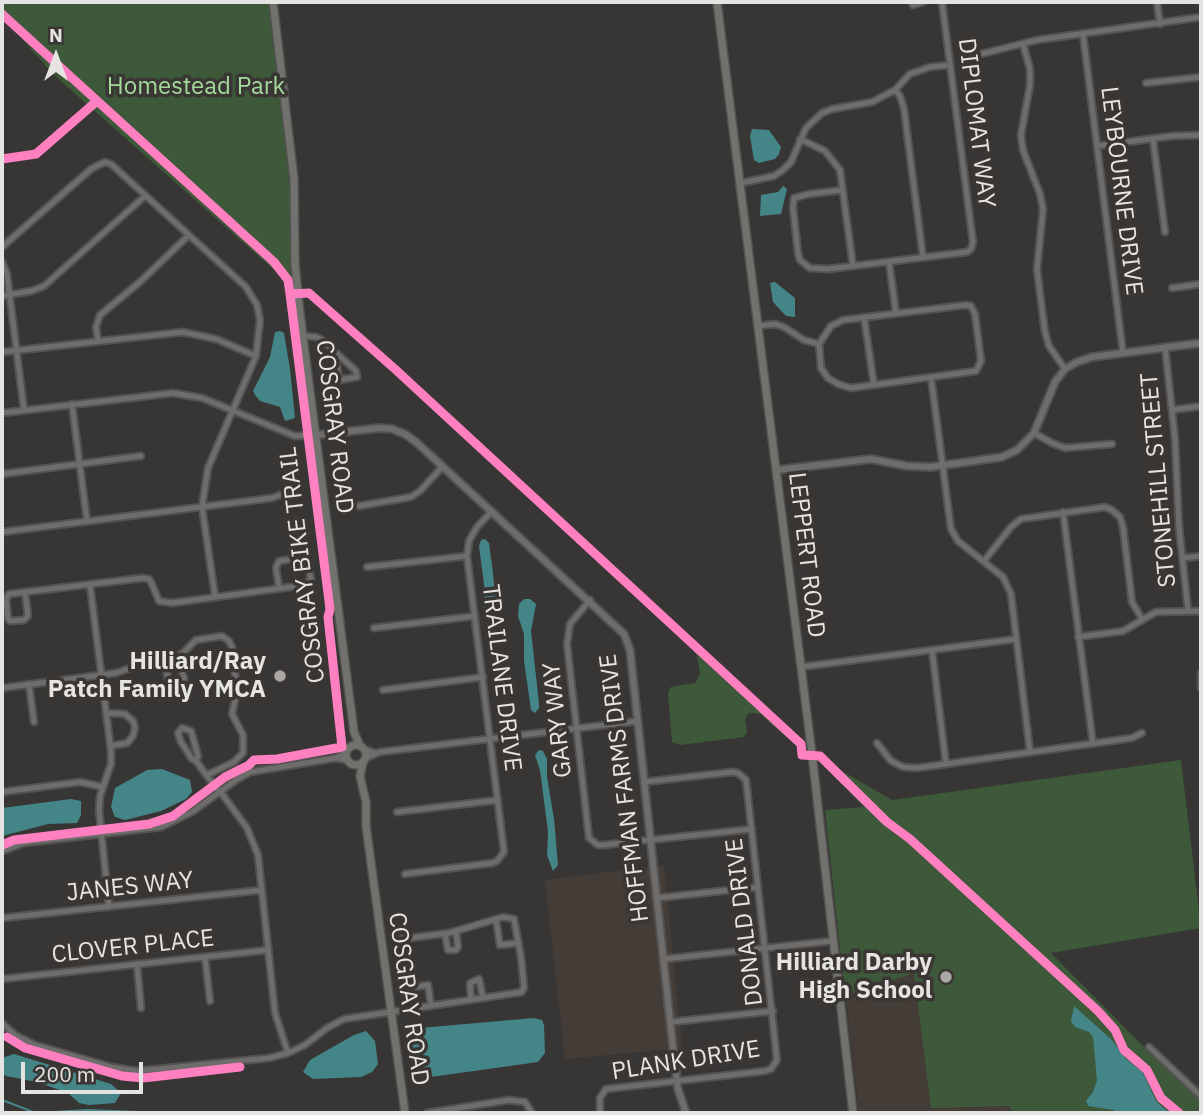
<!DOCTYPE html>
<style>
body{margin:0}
#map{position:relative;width:1203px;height:1115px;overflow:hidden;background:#383635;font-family:"IBM Plex Sans",sans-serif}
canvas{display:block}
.frame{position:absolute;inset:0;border:4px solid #e5e4e2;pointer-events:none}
.north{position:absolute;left:21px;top:21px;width:70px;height:70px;-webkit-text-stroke:5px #393634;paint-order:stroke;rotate:0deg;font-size:19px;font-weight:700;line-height:28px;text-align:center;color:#e5e4e2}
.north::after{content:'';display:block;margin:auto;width:24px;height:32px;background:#e5e4e2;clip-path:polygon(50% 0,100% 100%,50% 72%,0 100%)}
.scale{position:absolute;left:21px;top:1062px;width:122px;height:32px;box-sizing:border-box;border:4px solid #e5e4e2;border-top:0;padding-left:9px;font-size:21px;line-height:24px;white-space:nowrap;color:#e5e4e2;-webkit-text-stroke:5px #393634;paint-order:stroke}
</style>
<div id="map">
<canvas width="1203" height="1115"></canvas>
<div class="frame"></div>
<div class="north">N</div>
<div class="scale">200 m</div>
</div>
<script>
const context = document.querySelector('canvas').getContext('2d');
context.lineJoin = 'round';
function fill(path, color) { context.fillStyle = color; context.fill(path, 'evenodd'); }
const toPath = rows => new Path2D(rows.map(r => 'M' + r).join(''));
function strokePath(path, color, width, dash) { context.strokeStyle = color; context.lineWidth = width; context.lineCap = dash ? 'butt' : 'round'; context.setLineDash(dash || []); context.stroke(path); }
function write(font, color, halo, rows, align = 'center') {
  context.font = font + ' "IBM Plex Sans",sans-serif'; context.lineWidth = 7; context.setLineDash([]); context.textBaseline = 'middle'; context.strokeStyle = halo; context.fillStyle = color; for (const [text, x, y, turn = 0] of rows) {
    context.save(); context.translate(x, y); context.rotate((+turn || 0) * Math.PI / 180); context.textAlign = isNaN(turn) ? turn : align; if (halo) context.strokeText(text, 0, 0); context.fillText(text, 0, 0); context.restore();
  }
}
const built = toPath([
 [825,811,1174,1113,859,1113],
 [664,865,682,1048,565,1059,545,880]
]);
const green = toPath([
 [2,2,273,2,294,179,295,270,291,285,53,74,2,16],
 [676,632,702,654,804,749,800,749,760,714,753,713,748,714,745,720,747,732,744,737,680,745,672,742,668,693,671,687,695,683,700,674,697,655],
 [812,754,892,800,1181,760,1201,928,1051,953,1141,1044,1201,1099,1201,1113,1014,1113,1009,1106,931,1108,914,973,845,996,825,810,864,807]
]);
const water = toPath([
 [752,129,769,130,781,147,779,154,775,159,759,163,754,160,750,136],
 [783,186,787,189,781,214,760,216,761,195,778,192],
 [775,282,795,298,795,317,786,316,773,302,770,283],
 [280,331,284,333,290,369,295,418,285,421,280,407,260,401,255,395,253,391,270,357,275,332],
 [485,539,489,543,493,573,496,607,490,612,485,610,483,606,485,592,479,546,481,540],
 [524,599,530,599,536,604,531,631,539,703,539,708,535,713,531,710,524,661,524,634,518,616,519,604],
 [539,750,543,751,547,759,547,777,554,819,558,865,553,871,547,855,548,832,540,770,535,755],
 [162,769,190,780,192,792,186,799,161,811,125,820,115,817,111,807,115,788,147,770],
 [71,799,81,801,81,815,77,823,48,824,2,836,2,808],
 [1074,1006,1112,1040,1125,1058,1143,1073,1156,1101,1169,1113,1117,1113,1114,1110,1088,1106,1086,1101,1093,1092,1097,1081,1093,1037,1089,1032,1075,1027,1071,1021],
 [534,1018,542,1020,544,1025,545,1053,538,1062,431,1077,420,1077,415,1074,408,1046,412,1031,420,1028],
 [366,1031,375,1041,378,1064,372,1072,361,1077,313,1079,303,1072,310,1060,354,1035],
 [14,1054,111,1084,121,1093,115,1103,89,1105,79,1103,68,1093,37,1082,6,1076,2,1073,2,1058]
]);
const stream = toPath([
 [2,1100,36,1113,87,1110,164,1113]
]);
const minor = toPath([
 [1157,2,1160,24],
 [913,5,923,2],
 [1083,34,1123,353],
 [1023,44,1030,69,1030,85,1021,135,1023,150,1040,194,1043,209,1037,270,1045,332,1049,346,1065,369],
 [977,55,1037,40,1201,17],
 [1146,83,1201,77],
 [895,90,900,96,904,109,923,257],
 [800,139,825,151,840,170,853,266],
 [1153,139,1165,232],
 [1097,146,1172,136,1201,135],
 [741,183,774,176,783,170,791,162,806,128,822,113,832,109,872,102,895,90,910,74,930,67,950,65],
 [843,190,809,194,794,198,793,208,798,253,800,260,810,268,828,269,853,266,967,252,971,249,973,242,942,2],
 [2,247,91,169,105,162,111,164,246,287,257,305,260,320,256,356,208,468,202,507,215,596],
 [2,262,7,274,24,410],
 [889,262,896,313],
 [1172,288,1201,284],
 [2,296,31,291,44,286,145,196],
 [966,305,971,306,975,314,981,361,976,371,851,388,838,384,828,378,821,368,819,344,831,326,843,320,966,305],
 [864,317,874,385],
 [759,326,775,324,784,327,804,340,819,344],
 [303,336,316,337,322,340,344,360,356,371,357,377,339,380,335,352],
 [98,341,96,327,100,315,141,281,188,236],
 [1165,347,1175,439,1179,527,1188,610],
 [2,352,183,332,216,339,256,356],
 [931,377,951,529,958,541,1003,577,1011,594,1030,752],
 [72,404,87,521],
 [1172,410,1201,406],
 [2,413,173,393,202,398,295,436,316,435],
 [1034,433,1052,443,1065,448,1112,444],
 [2,474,141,456],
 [359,506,411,497,420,491,443,466],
 [1063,512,1093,744],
 [2,532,272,498,288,492],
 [1183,558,1201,556],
 [984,561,1011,527,1021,519,1105,507,1112,510,1120,517,1123,527,1132,602,1142,619],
 [367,567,467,556],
 [90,585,111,751,111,764,100,796,99,810,109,907],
 [25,592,28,616,24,620,10,621,8,618,6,599,9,594,142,578,149,579,151,582,159,601,172,603,305,585,311,579,307,560,300,558,279,561,276,568,279,588],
 [590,600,570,624,567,644,589,838,598,845,603,845,752,829],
 [374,628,475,616],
 [1078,637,1123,631,1156,612,1201,611],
 [932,650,946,764],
 [173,659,174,665,181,667,184,679,182,686,175,688,169,684,167,674,168,669,174,665],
 [801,667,1016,639],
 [1201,673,1201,688],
 [29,684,34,722],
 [2,688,116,673,148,662,173,659,184,652,196,640,222,636,229,641,232,647,237,691,232,714,243,735,243,753,234,762,207,775],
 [383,690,483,677],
 [106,713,125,714,133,721,135,728,133,736,127,743,110,746],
 [877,743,891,761,903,767,917,768,1132,738,1142,733],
 [364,749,375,753],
 [336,758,347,751],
 [366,758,380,752,638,721],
 [196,761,198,756,191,731,182,728,178,733,181,742,192,759,196,761,219,792],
 [220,791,247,828,258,855,275,1013,288,1053],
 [2,792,80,782,103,787],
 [397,812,498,800],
 [2,851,24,843,161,827,192,812,236,780,250,772,336,758,347,760],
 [405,874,492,863,497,861,504,852,467,556,469,541,477,527,492,511],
 [657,898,758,887],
 [2,918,262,890],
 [496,920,500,945,519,943],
 [445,934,448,950,456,950,458,947,456,931],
 [205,957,210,1001],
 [664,959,832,941],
 [137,964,141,1008],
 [2,979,268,950],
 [409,988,428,985,431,1005],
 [471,999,470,983,479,979,483,998],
 [671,1022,773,1011],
 [2,1023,15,1035,35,1045,111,1067,137,1071,269,1058,288,1053,305,1045,327,1028,344,1019,522,992,524,987,521,957,514,919,503,917,449,933,402,939,412,1008],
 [1149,1047,1201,1096],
 [427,1113,509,1100,525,1102,532,1113],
 [600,1113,600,1098,606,1089,765,1071,771,1069,777,1060,746,780,738,773,732,772,644,782]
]);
const tertiary = toPath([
 [316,435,379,428,392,429,405,434,416,442,624,634,630,650,673,1048,678,1089,686,1113],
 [777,470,871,459,907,466,931,467,1002,457,1017,450,1034,433,1055,382,1065,369,1077,362,1092,357,1201,343]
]);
const secondary = toPath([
 [273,2,294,179,295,264,300,314,354,732,360,746],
 [717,2,812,754,853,1113],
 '346 755a10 10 0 1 1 20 0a10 10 0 1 1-20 0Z',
 [363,762,360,776,366,802,366,826,405,1113]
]);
const cycleway = toPath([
 [2,14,274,262,288,280,290,294,309,293,396,370,801,744,802,755,820,756,887,822,910,839,1098,1011,1115,1030,1124,1050,1147,1070,1161,1098,1179,1113],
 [2,159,36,154,97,101],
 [2,845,14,840,149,824,173,816,225,777,249,765,254,760,277,759,342,747,328,617,330,609,290,294],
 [7,1037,25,1048,122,1076,143,1078,240,1067]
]);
const markers = [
 [280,676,7,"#a8a7a5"],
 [946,977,7,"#a8a7a5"]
];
const parkNames = [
 ["Homestead Park",196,87]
];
const streetNames = [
 ["DIPLOMAT WAY",976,123,83],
 ["LEYBOURNE DRIVE",1121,191,83],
 ["COSGRAY ROAD",334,427,83],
 ["STONEHILL STREET",1159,480,-95],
 ["LEPPERT ROAD",806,555,83],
 ["COSGRAY BIKE TRAIL",303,565,-97],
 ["TRAILANE DRIVE",501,678,83],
 ["GARY WAY",558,720,-96],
 ["HOFFMAN FARMS DRIVE",625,788,-97],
 ["JANES WAY",130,887,-6],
 ["DONALD DRIVE",745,922,-97],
 ["CLOVER PLACE",133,947,-6],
 ["COSGRAY ROAD",408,999,82],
 ["PLANK DRIVE",686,1061,-9]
];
const poiNames = [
 ["Hilliard/Ray",266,662],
 ["Patch Family YMCA",266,690],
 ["Hilliard Darby",932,963],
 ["High School",932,991]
];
fill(built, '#443d37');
fill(green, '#3d5939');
fill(water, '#448588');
strokePath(stream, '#448588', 2);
strokePath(minor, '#535251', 9);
strokePath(tertiary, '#535251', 10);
strokePath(secondary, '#535251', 10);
strokePath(minor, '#6e6d6c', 5);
strokePath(tertiary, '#6e6d6c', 6);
strokePath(secondary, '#71726d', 7);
strokePath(cycleway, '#ff80c0', 9);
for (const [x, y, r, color] of markers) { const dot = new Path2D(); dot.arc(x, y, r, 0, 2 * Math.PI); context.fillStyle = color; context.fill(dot); strokePath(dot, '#393634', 2.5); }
write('24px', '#a3d99a', '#393634', parkNames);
write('24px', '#e5e4e2', '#393634', streetNames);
write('bold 24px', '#e5e4e2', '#393634', poiNames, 'right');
</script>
